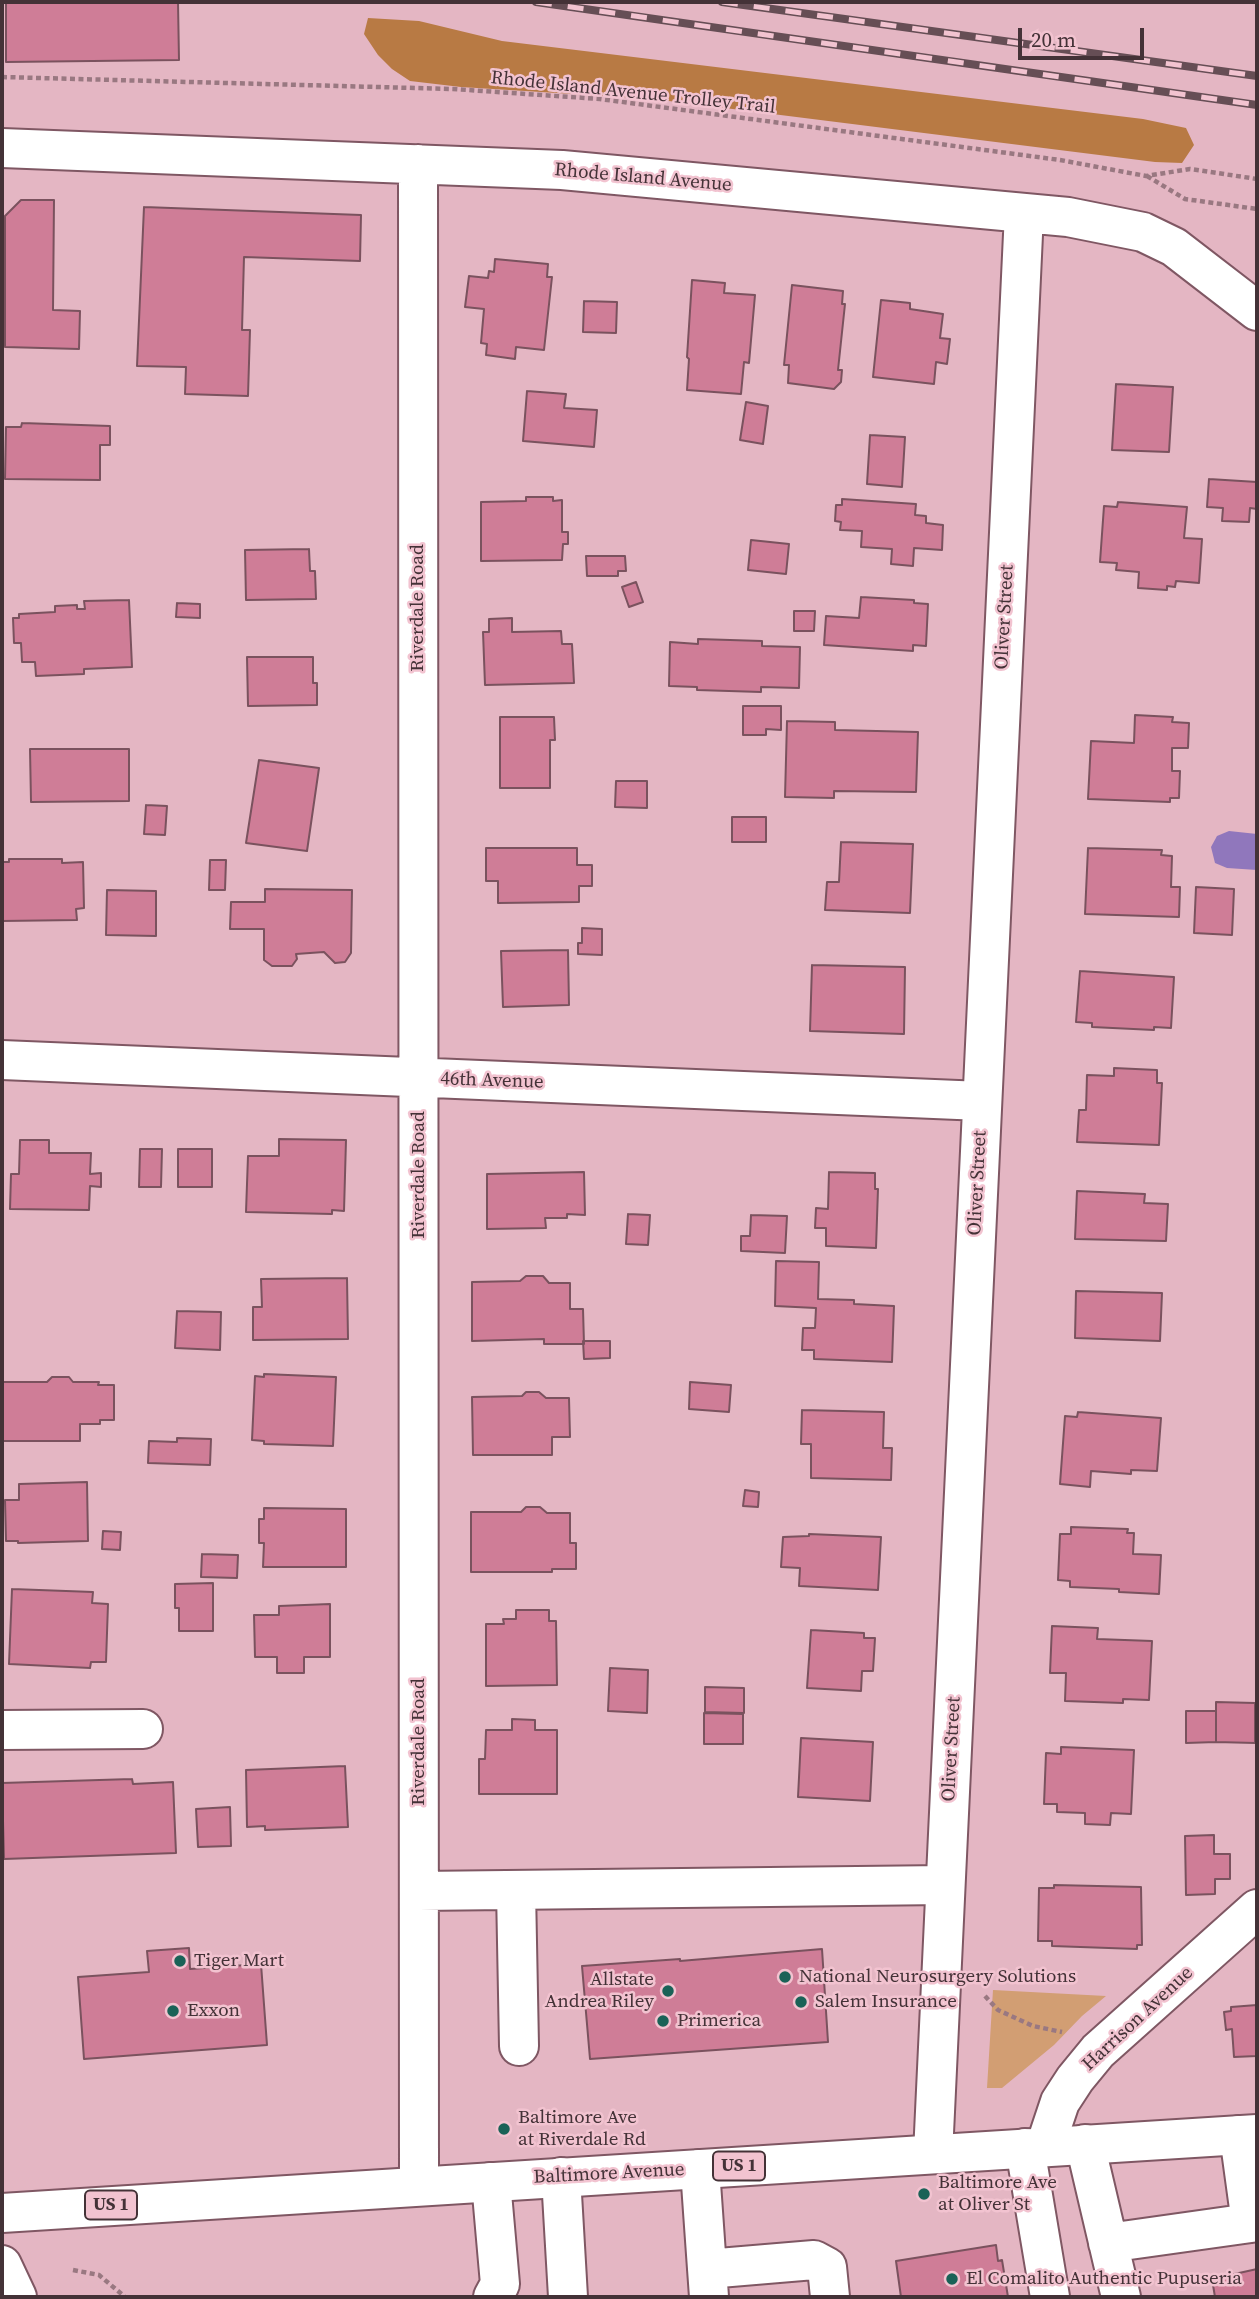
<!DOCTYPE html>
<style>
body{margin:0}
#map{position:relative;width:1259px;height:2299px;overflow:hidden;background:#e4b6c3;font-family:"Source Serif 4",serif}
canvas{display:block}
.frame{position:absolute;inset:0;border:4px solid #443237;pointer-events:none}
.scale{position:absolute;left:1018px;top:28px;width:126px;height:32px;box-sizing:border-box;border:4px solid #443237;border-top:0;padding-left:9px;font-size:21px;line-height:24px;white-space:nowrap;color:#443237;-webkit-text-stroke:5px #f2c3d0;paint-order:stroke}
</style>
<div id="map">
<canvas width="1259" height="2299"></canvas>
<div class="frame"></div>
<div class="scale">20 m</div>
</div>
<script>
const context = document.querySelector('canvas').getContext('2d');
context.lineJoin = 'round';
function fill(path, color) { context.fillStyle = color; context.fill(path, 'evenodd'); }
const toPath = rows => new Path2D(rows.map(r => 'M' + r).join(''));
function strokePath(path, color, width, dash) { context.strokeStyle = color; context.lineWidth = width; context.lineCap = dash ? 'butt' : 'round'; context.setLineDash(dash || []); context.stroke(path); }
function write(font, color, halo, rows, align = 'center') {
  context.font = font + ' "Source Serif 4",serif'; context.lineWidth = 5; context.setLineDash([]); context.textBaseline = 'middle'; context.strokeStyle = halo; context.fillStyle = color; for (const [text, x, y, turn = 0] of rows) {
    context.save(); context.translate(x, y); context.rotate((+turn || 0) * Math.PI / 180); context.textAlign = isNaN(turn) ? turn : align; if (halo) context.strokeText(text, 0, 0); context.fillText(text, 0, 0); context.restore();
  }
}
const green = toPath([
 [993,1990,1106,1996,1082,2016,1054,2045,1002,2088,987,2088]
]);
const forest = toPath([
 [368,18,419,21,502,41,1143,119,1186,128,1194,145,1182,163,1155,162,653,99,461,87,410,81,392,69,378,55,364,34]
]);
const water = toPath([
 [1229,831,1257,834,1257,870,1227,868,1215,863,1211,847,1217,836]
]);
const building = toPath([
 [6,2,178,2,179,60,6,62,6,2],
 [21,200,54,200,53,310,80,311,79,349,5,347,5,216,21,200],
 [144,207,361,215,360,261,244,257,242,330,250,330,248,396,185,394,186,367,137,366,144,207],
 [495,259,548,264,547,277,552,277,544,350,516,347,515,359,486,355,487,344,481,343,484,309,465,307,469,276,488,278,489,271,494,272,495,259],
 [692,280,725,283,724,293,755,295,749,363,744,362,741,394,687,390,689,359,687,357,692,280],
 [792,285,843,291,842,304,845,304,838,370,842,370,841,382,834,389,788,383,789,365,784,365,792,285],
 [881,300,910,303,910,309,943,314,940,338,950,339,947,364,936,362,934,384,873,377,881,300],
 [584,301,617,302,616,333,583,332,584,301],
 [1116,384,1173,387,1169,452,1112,450,1116,384],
 [527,391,566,394,564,408,597,410,594,447,523,441,527,391],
 [746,402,768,406,763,444,740,440,746,402],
 [22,423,110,426,110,445,100,445,100,480,5,479,6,427,21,427,22,423],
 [870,435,905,437,902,487,867,484,870,435],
 [1209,479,1257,482,1257,509,1250,508,1249,522,1222,521,1223,508,1207,507,1209,479],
 [526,497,553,497,553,501,562,500,562,532,568,532,568,544,563,544,562,560,481,561,481,502,526,501,526,497],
 [842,499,916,504,915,515,926,516,926,523,943,525,942,550,914,548,913,566,891,564,892,549,861,547,862,531,840,530,841,522,835,521,836,505,842,505,842,499],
 [1118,502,1187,507,1184,538,1202,539,1199,583,1176,581,1175,587,1167,586,1167,590,1138,588,1139,572,1116,570,1117,563,1100,562,1104,506,1117,507,1118,502],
 [751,540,789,544,786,574,748,570,751,540],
 [309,549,310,571,315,571,316,599,246,600,245,550,309,549],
 [586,556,625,556,626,571,618,571,618,576,587,576,586,556],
 [636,582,643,602,629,607,622,587,636,582],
 [861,597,914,600,914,603,928,604,926,646,913,645,913,651,824,645,826,616,859,618,861,597],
 [129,600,132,667,84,669,84,674,36,676,35,662,22,662,21,643,14,643,13,618,19,618,19,614,55,612,55,606,77,605,77,609,85,609,84,601,129,600],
 [177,603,200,604,200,618,176,617,177,603],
 [794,611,815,611,814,631,794,631,794,611],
 [512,618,512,632,561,631,562,644,572,644,574,683,485,685,483,632,489,632,489,619,512,618],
 [698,639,762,641,762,646,800,647,799,688,761,687,761,692,697,690,697,687,669,686,670,642,698,644,698,639],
 [247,657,313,657,313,683,317,683,317,705,248,706,247,657],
 [743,706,781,706,781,730,766,729,766,735,743,735,743,706],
 [1135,715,1173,717,1172,722,1189,723,1188,748,1172,748,1172,771,1180,771,1179,798,1170,798,1170,802,1088,799,1091,741,1134,743,1135,715],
 [500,717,554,717,555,740,550,740,550,788,500,788,500,717],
 [787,721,835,722,835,730,918,732,916,792,834,791,834,798,785,797,787,721],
 [30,749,129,749,129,801,31,802,30,749],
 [259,760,319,768,307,851,246,843,259,760],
 [616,781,647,781,647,808,615,807,616,781],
 [146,805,167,806,165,835,144,834,146,805],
 [732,817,766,817,766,842,732,842,732,817],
 [841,842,913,844,910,913,825,910,827,882,839,882,841,842],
 [486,848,577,848,577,865,592,865,592,886,579,886,579,902,498,903,498,881,486,881,486,848],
 [1088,848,1162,850,1161,855,1172,856,1171,887,1180,887,1179,917,1085,914,1088,848],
 [9,859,62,859,62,863,83,862,84,908,76,909,77,920,2,921,2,862,9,862,9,859],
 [210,860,226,860,225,890,209,890,210,860],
 [1196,887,1234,889,1232,935,1194,933,1196,887],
 [265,889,352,890,351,953,345,962,335,963,324,952,296,954,297,959,292,966,272,966,264,960,264,929,230,929,231,902,265,902,265,889],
 [107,890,156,891,156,936,106,935,107,890],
 [582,928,602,929,602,955,578,954,578,943,582,943,582,928],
 [568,950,569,1005,503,1007,501,951,568,950],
 [812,965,905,967,904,1034,810,1031,812,965],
 [1080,971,1174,977,1171,1028,1154,1027,1154,1030,1092,1027,1092,1023,1076,1022,1080,971],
 [1114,1068,1157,1070,1157,1083,1162,1083,1159,1145,1077,1142,1079,1110,1086,1110,1087,1075,1114,1076,1114,1068],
 [279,1139,346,1140,344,1211,332,1210,332,1214,246,1212,248,1156,279,1156,279,1139],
 [20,1140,49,1140,49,1153,91,1153,90,1174,101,1173,101,1187,90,1186,89,1210,10,1209,11,1174,19,1174,20,1140],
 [140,1149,162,1149,161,1187,139,1187,140,1149],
 [178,1149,212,1149,212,1187,178,1187,178,1149],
 [584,1172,585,1215,567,1214,567,1218,545,1218,546,1228,487,1229,487,1174,584,1172],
 [829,1172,875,1173,875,1189,878,1189,876,1248,826,1246,826,1228,815,1228,816,1208,828,1209,829,1172],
 [1077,1191,1145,1194,1144,1203,1168,1204,1166,1241,1075,1239,1077,1191],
 [628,1214,650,1215,648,1245,626,1244,628,1214],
 [751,1215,787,1216,785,1253,741,1251,741,1236,750,1236,751,1215],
 [776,1261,819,1262,818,1299,854,1300,854,1304,894,1306,892,1362,814,1359,814,1350,802,1350,803,1328,815,1328,816,1308,775,1306,776,1261],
 [526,1276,543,1276,549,1283,570,1283,570,1309,583,1309,584,1344,544,1344,544,1339,472,1341,472,1282,520,1281,526,1276],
 [347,1278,348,1339,253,1340,253,1307,262,1307,261,1279,347,1278],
 [1076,1291,1162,1293,1160,1341,1075,1338,1076,1291],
 [177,1311,221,1312,220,1350,175,1348,177,1311],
 [583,1341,610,1341,610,1358,584,1359,583,1341],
 [264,1374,336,1377,333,1446,264,1444,264,1441,252,1440,255,1376,264,1377,264,1374],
 [52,1377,69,1377,73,1382,99,1382,98,1385,114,1385,114,1420,100,1420,100,1424,80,1424,80,1441,2,1441,2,1382,47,1382,52,1377],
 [690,1382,731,1385,729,1412,689,1409,690,1382],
 [526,1392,539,1392,546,1398,569,1398,570,1437,552,1437,552,1455,473,1455,472,1397,522,1396,526,1392],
 [802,1410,884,1412,883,1448,892,1448,891,1480,811,1478,811,1444,801,1444,802,1410],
 [1078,1412,1161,1418,1157,1471,1131,1470,1131,1474,1091,1471,1090,1487,1060,1484,1065,1416,1077,1417,1078,1412],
 [177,1438,211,1439,210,1465,148,1463,149,1441,177,1442,177,1438],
 [87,1482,88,1541,18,1543,18,1541,6,1541,5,1500,19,1500,19,1484,87,1482],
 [745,1490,759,1492,758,1507,743,1506,745,1490],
 [526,1507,540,1507,547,1513,570,1513,570,1543,576,1543,576,1569,552,1569,552,1572,471,1572,471,1512,521,1512,526,1507],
 [264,1508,346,1509,346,1567,263,1567,264,1543,259,1543,259,1519,264,1519,264,1508],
 [1071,1527,1128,1529,1127,1533,1134,1533,1133,1554,1161,1555,1159,1594,1119,1592,1119,1589,1070,1587,1070,1581,1058,1580,1060,1534,1071,1534,1071,1527],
 [103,1531,121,1532,120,1550,102,1549,103,1531],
 [809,1534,881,1537,878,1590,799,1586,800,1568,781,1567,783,1537,809,1536,809,1534],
 [202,1554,238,1555,237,1578,201,1577,202,1554],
 [213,1583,213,1631,179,1631,179,1608,175,1608,175,1584,213,1583],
 [12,1589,93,1592,92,1603,108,1604,106,1662,91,1662,90,1668,9,1664,12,1589],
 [330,1604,330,1657,304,1657,304,1673,277,1673,277,1657,255,1657,254,1615,279,1615,279,1606,330,1604],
 [516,1610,549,1610,549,1621,556,1621,557,1685,486,1686,486,1624,504,1624,503,1619,516,1619,516,1610],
 [1052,1626,1098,1628,1097,1639,1152,1641,1149,1700,1123,1699,1123,1703,1065,1701,1066,1673,1050,1673,1052,1626],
 [811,1630,864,1633,864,1638,875,1638,873,1671,862,1671,861,1691,807,1688,811,1630],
 [610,1668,648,1670,647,1713,608,1711,610,1668],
 [705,1687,744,1688,744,1713,705,1712,705,1687],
 [1216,1702,1255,1703,1255,1743,1216,1742,1216,1702],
 [1186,1711,1216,1711,1216,1742,1186,1743,1186,1711],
 [704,1713,743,1714,743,1744,704,1744,704,1713],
 [512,1719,535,1720,535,1730,557,1730,557,1794,479,1794,479,1759,485,1759,486,1730,512,1730,512,1719],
 [801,1738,873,1742,870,1801,798,1797,801,1738],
 [1061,1747,1134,1750,1131,1814,1111,1813,1110,1825,1085,1824,1085,1813,1057,1812,1057,1804,1044,1804,1046,1753,1061,1754,1061,1747],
 [345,1766,348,1827,265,1830,265,1826,247,1827,246,1770,345,1766],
 [132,1779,133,1784,173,1782,176,1853,4,1859,2,1783,132,1779],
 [230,1807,231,1846,198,1847,196,1809,230,1807],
 [1214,1835,1214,1854,1230,1854,1230,1879,1215,1879,1215,1894,1186,1895,1185,1836,1214,1835],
 [1054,1885,1141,1887,1142,1945,1137,1945,1137,1949,1052,1946,1052,1941,1038,1941,1039,1888,1054,1888,1054,1885],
 [189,1948,190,1969,261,1964,267,2045,84,2059,78,1977,149,1972,147,1951,189,1948],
 [822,1949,828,2042,590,2059,582,1966,680,1959,680,1961,822,1949],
 [1257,2005,1257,2056,1234,2057,1232,2029,1226,2030,1224,2012,1231,2011,1231,2007,1257,2005],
 [996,2245,998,2261,1002,2260,1008,2297,901,2297,896,2261,996,2245],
 [1257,2269,1257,2297,1215,2297,1212,2279,1257,2269]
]);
const path = toPath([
 [2,77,453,89,600,99,1060,160,1146,176,1190,169,1257,179],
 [1147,176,1185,199,1257,209],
 [985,1996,998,2010,1033,2026,1062,2032],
 [73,2270,99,2275,125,2297]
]);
const minor = toPath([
 [2,148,562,170,1068,217,1143,232,1174,247,1257,311],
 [418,164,419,2186],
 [2,1060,982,1101],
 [2,1730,143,1729],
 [516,1890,519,2046],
 [419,1891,945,1885],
 [1239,2135,1251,2223],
 [1085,2144,1121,2297],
 [1045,2147,1060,2102,1075,2079,1098,2051,1257,1909],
 [1025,2148,1050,2297],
 [933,2154,1024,213],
 [700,2169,709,2297],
 [561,2177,568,2297],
 [491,2182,500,2284,493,2297],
 [1108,2243,1257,2222],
 [2,2265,17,2297],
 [707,2269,814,2260,827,2267,830,2297]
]);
const major = toPath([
 [2,2213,1257,2134]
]);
const rail = toPath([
 [536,2,1257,105],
 [722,2,1257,76]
]);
const markers = [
 [180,1961,7,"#1a6257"],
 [785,1977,7,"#1a6257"],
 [668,1991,7,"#1a6257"],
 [801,2002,7,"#1a6257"],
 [173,2011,7,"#1a6257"],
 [663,2021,7,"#1a6257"],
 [504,2129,7,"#1a6257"],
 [924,2194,7,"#1a6257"],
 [952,2279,7,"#1a6257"]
];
const shields = [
 [739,2166,52],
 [111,2205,52]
];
const shieldNames = [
 ["US 1",739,2166],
 ["US 1",111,2205]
];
const streetNames = [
 ["Rhode Island Avenue Trolley Trail",633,93,6],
 ["Rhode Island Avenue",643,178,5],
 ["Riverdale Road",418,608,-90],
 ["Oliver Street",1005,617,-87],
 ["46th Avenue",492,1081,2],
 ["Riverdale Road",419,1175,-90],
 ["Oliver Street",978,1183,-87],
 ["Riverdale Road",419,1742,-90],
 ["Oliver Street",952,1749,-87],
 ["Harrison Avenue",1138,2019,-43],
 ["Baltimore Avenue",609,2174,-3]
];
const poiNames = [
 ["Tiger Mart",194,1961],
 ["National Neurosurgery Solutions",799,1977],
 ["Allstate",654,1980,"right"],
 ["Andrea Riley",654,2002,"right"],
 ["Salem Insurance",815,2002],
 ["Exxon",187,2011],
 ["Primerica",677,2021],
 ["Baltimore Ave",518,2118],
 ["at Riverdale Rd",518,2140],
 ["Baltimore Ave",938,2183],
 ["at Oliver St",938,2205],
 ["El Comalito Authentic Pupuseria",966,2279]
];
fill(green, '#d29e73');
fill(forest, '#b87a44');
fill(water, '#9077bc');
fill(building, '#cf7d97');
strokePath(building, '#7a525e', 2);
strokePath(minor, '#7f5763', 42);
strokePath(major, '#7f5763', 42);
strokePath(path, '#997881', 4.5, [5, 3.5]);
strokePath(minor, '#fff', 38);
strokePath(major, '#fff', 38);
strokePath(rail, '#664e55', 8);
strokePath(rail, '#f2c3d0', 5, [16]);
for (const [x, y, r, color] of markers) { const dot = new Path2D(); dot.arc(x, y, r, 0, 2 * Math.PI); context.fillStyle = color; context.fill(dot); strokePath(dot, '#f2c3d0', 2.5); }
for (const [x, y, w] of shields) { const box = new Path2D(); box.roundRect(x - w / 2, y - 14.5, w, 29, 5); context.fillStyle = '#f2c3d0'; context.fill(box); strokePath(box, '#443237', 2); }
write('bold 18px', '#443237', null, shieldNames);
write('19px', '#443237', '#f2c3d0', streetNames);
write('19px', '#443237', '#f2c3d0', poiNames, 'left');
</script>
